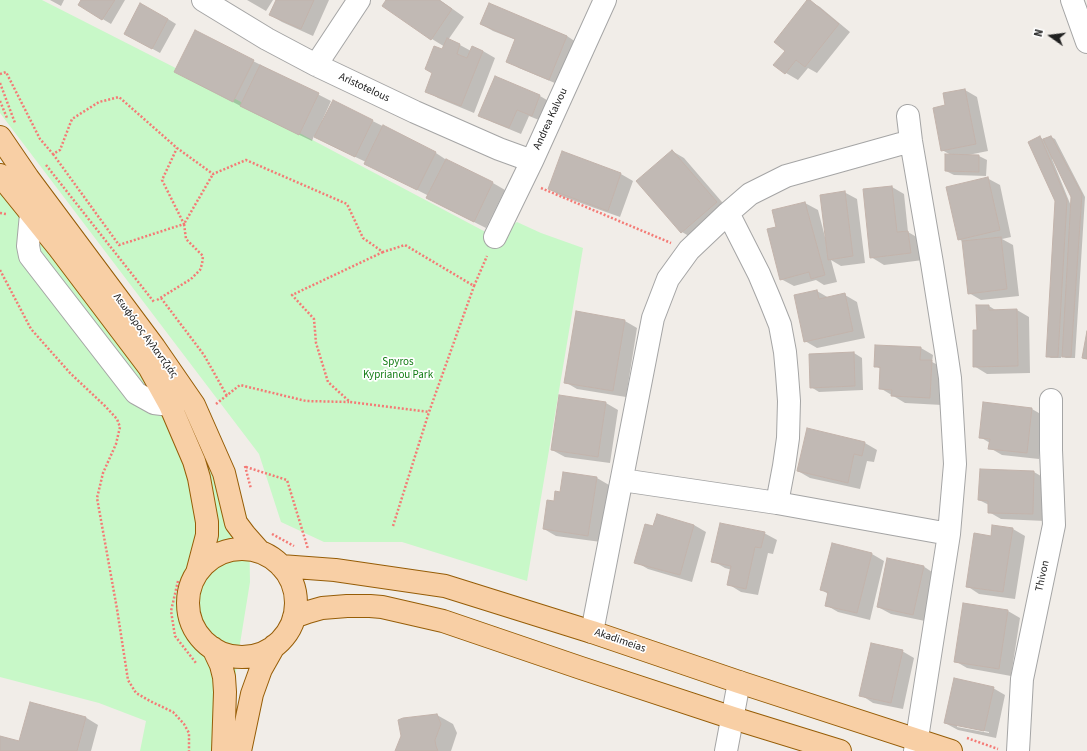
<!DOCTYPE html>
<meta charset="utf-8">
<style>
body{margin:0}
#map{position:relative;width:1087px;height:751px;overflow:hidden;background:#f1ede8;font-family:"Source Sans 3",sans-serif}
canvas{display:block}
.north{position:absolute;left:1031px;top:16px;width:40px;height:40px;-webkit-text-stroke:3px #fff;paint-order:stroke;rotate:284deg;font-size:11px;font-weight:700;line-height:16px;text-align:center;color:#212121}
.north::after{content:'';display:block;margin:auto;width:14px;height:18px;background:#212121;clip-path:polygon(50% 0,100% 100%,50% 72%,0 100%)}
</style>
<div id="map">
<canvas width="1087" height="751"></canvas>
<div class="north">N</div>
</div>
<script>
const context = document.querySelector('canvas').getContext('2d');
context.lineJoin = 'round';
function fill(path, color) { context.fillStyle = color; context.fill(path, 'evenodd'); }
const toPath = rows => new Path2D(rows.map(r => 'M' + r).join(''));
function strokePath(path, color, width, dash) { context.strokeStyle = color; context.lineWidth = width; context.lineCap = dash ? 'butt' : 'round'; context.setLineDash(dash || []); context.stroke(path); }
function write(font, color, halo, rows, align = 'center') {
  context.font = font + ' "Source Sans 3",sans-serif'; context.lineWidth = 3.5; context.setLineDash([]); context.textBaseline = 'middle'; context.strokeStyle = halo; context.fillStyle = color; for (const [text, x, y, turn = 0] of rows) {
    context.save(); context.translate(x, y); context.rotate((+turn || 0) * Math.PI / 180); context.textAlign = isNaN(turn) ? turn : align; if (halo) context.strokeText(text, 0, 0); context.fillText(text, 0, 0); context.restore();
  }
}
const park = toPath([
 [0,0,42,0,209,85,495,237,517,222,541,233,583,248,527,581,402,542,324,542,281,522,259,454,0,113],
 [0,166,125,329,236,479,249,524,250,582,238,656,234,689,229,751,140,751,146,721,99,703,0,677]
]);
const shadow = toPath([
 [50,0,64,0,61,6],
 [82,0,125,0,111,24,79,5],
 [247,0,273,0,266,11],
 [277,0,329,0,313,36,282,22,270,15],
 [387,0,440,0,464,17,448,40,460,45,471,51,472,47,483,51,495,58,474,113,438,98,426,91,445,47,432,39],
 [808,0,820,7,850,32,817,73,808,68,798,80,786,73,775,65,786,51],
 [489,4,567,36,579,44,562,86,519,68,507,61,516,40,493,31,481,24],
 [168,19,176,24,160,53,133,38],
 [253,61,331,101,322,121,323,121,333,101,436,153,448,161,493,183,505,190,486,228,440,205,428,198,429,196,378,170,366,162,328,144,314,136,312,141,254,113,187,78],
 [495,77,540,96,552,103,544,122,529,116,521,134,492,122,479,115],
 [965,90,977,97,988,151,968,155,979,156,987,160,986,176,954,175,946,171,951,155,942,150,946,106],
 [1040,137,1044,140,1051,137,1055,139,1085,197,1075,358,1066,358,1062,356,1061,358,1051,358,1047,356,1056,201],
 [1053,158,1072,197,1071,206,1052,159],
 [672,151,684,158,728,209,694,239,682,232],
 [563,152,621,174,633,181,620,217,561,196,549,189],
 [987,178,1000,185,1011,237,1002,239,1013,245,1019,296,981,300,969,293,963,242,959,239],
 [892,187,904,194,908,232,920,239,923,260,884,265,871,257],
 [844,192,857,199,865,263,841,266,831,260,837,282,824,285,816,280,794,286,781,279,778,228,773,211,805,203,818,210,825,237,826,237],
 [817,291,829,298,845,295,857,302,865,338,817,348,805,341],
 [989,306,997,311,1017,310,1029,317,1030,373,987,374,974,366,978,331],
 [577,312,625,321,637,328,626,397,577,389,565,382],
 [921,348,933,355,932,362,944,368,942,405,905,403,880,388,881,369,875,366],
 [854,353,862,358,863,390,819,392,811,387],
 [606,403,618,410,610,463,565,457,552,450],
 [984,404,1032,409,1044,416,1039,459,1002,455,990,448,990,443,980,437],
 [807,430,865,443,877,450,874,462,867,461,860,489,810,478,798,471],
 [980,470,1034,472,1046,479,1045,521,1001,519,989,512,989,505,979,500],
 [597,478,609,485,601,542,556,536,544,529,555,502,561,493],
 [694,525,706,532,692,582,648,569,636,562,654,527],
 [1013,529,1025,536,1015,599,979,594,967,586,992,537],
 [764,533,777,540,773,554,768,553,758,595,741,592,728,584,732,570,725,568,713,561],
 [872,554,884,561,870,620,838,612,826,605,828,594,822,590],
 [923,566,935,574,925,621,891,614,878,607],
 [1008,611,1020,618,1011,676,967,668,955,661],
 [902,651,914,658,903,709,873,703,861,695],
 [993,688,1005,695,996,738,958,730,945,723],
 [957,725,989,732,989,733,957,727],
 [437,715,453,724,457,733,451,751,397,751],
 [85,717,98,725,91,751,0,751,0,737,20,742]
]);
const building = toPath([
 [81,0,115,0,102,20,78,5,81,0],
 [276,0,314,0,301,29,269,15,276,0],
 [386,0,439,0,452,9,431,40,382,6,386,0],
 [807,0,810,0,839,24,805,67,796,60,785,74,773,65,785,51,774,42,807,0],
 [140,3,168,19,152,49,124,34,140,3],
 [489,3,567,36,549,80,506,62,515,39,480,24,489,3],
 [195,30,254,60,233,102,174,72,195,30],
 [447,38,460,44,457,54,467,58,472,46,483,51,461,106,425,92,432,73,425,69,434,46,442,49,447,38],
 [260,65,319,93,299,135,240,106,260,65],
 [495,76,540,95,532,116,517,110,509,128,478,116,495,76],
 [965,89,976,144,941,151,933,108,945,105,943,93,965,89],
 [333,100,373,120,355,157,314,137,333,100],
 [383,125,436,152,417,190,364,164,383,125],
 [1040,136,1067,200,1058,357,1046,357,1055,201,1028,142,1040,136],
 [1051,136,1082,194,1071,357,1062,357,1071,197,1043,139,1051,136],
 [672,150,717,202,681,233,636,181,672,150],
 [562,151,621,173,608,211,548,189,562,151],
 [945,154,979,155,979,172,945,171,945,154],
 [446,159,493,182,474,222,426,198,446,159],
 [988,177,1000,230,958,240,946,187,988,177],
 [892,186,897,232,908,231,911,253,870,258,863,189,892,186],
 [845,191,853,256,828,260,820,195,845,191],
 [805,202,825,275,811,279,809,272,780,280,767,229,776,227,772,210,805,202],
 [1001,237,1007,289,968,294,962,241,1001,237],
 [817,290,819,299,845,293,853,331,804,342,794,295,817,290],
 [976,305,989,305,989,310,1017,309,1018,366,973,367,973,330,977,330,976,305],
 [576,311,625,320,613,391,564,383,576,311],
 [1087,331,1087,359,1082,358,1087,331],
 [875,345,921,347,920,360,932,360,930,398,891,396,892,390,879,389,880,367,874,367,875,345],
 [854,352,855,386,810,388,809,354,854,352],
 [559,395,606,402,598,457,551,450,559,395],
 [983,402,1032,408,1027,453,988,449,990,439,979,438,983,402],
 [807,428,865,442,862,456,854,454,848,483,797,471,807,428],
 [980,469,1034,471,1033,514,988,513,988,501,978,500,980,469],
 [563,472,597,477,588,536,543,529,547,500,554,501,555,491,560,492,563,472],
 [657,514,694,525,680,575,634,563,645,524,653,526,657,514],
 [720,523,765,532,761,548,755,547,746,589,727,585,731,566,711,562,720,523],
 [992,525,1013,528,1003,592,966,587,974,533,991,536,992,525],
 [832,543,872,553,857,613,825,606,828,592,820,590,832,543],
 [887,558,924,566,913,615,877,607,887,558],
 [963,603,1008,610,999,669,954,662,963,603],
 [871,643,903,650,891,703,859,696,871,643],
 [954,678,994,687,984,731,944,723,954,678],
 [30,702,86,717,77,751,0,751,0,736,19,741,30,702],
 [437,714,441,724,435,740,436,746,438,751,395,751,401,736,398,720,403,718,437,714]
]);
const path = toPath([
 [0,74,6,72,40,139,53,154,60,150,72,119,99,102,119,97,177,148,213,174,246,160,347,204,363,238,383,252,405,245,474,286,487,256],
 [0,83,15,123],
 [0,101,7,118],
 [53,154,119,245,184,224,162,180,177,148],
 [46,165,154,302],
 [541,188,671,243],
 [0,213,6,214],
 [383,252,292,295,314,319,316,343,328,382,350,402,429,412,474,286],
 [0,270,31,329,70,373,105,406,117,419,120,427,116,444,103,473,97,498,117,609,128,680,136,693,150,701,173,712,184,724,189,733,189,751],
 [161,298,204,355,227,396],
 [157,300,191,279,200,270,202,264,203,256,186,239,184,224,213,174],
 [216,404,240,385,306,401,349,402],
 [245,466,251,489],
 [246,467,287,480,308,549],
 [393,526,429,412],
 [272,534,294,546],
 [178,581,171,611,175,636,196,663],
 [967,738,998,749]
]);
const minor = toPath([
 [203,0,267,39,316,65,415,112,499,149,532,161],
 [1072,0,1087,42],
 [316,65,359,0],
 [908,116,911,141,932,263,946,351,950,378,955,464,949,534,915,751],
 [728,213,759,274,770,300,780,325,785,352,787,374,789,401,788,438,784,466,777,503],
 [31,214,28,246,30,256,136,393,154,403,170,405],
 [495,237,532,161,605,0],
 [622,480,777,503,949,534],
 [592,632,653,318,668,279,689,250,728,213,750,194,786,176,911,141],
 [726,751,739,682],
 [1018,751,1022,679,1054,525,1051,450,1051,400]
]);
const major = toPath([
 [0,137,28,178,154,347,194,405,224,473,236,523,245,535,260,552],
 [0,175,59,248,149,367,170,405,194,461,199,478,207,522,207,535,197,573],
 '188 603a54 54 0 1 1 108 0a54 54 0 1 1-108 0Z',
 [281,566,335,570,445,586,592,632,739,682,951,751],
 [294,617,308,612,322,608,347,606,370,606,382,607,443,621,581,668,733,718,840,751],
 [213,648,221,665,224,677,225,692,223,751],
 [240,751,252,694,261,669,274,646]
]);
const streetNames = [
 ["Aristotelous",364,88,25],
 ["Andrea Kalvou",551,119,-65],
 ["Λεωφόρος Αγλαντζιάς",145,336,54],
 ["Thivon",1043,576,-78],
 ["Akadimeias",620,641,19]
];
const parkNames = [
 ["Spyros",398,363],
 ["Kyprianou Park",398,376]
];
fill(park, '#c8f8c8');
fill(shadow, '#0003');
fill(building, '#c1b9b4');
strokePath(building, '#c2b3ab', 1);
strokePath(minor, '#a5a5a5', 24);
strokePath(major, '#965d07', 24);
strokePath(path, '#f47a75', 2.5, [2, 2]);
strokePath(minor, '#fff', 22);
strokePath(major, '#f8cfa5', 22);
write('11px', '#212121', '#fff', streetNames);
write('11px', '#117c13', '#fff', parkNames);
</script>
